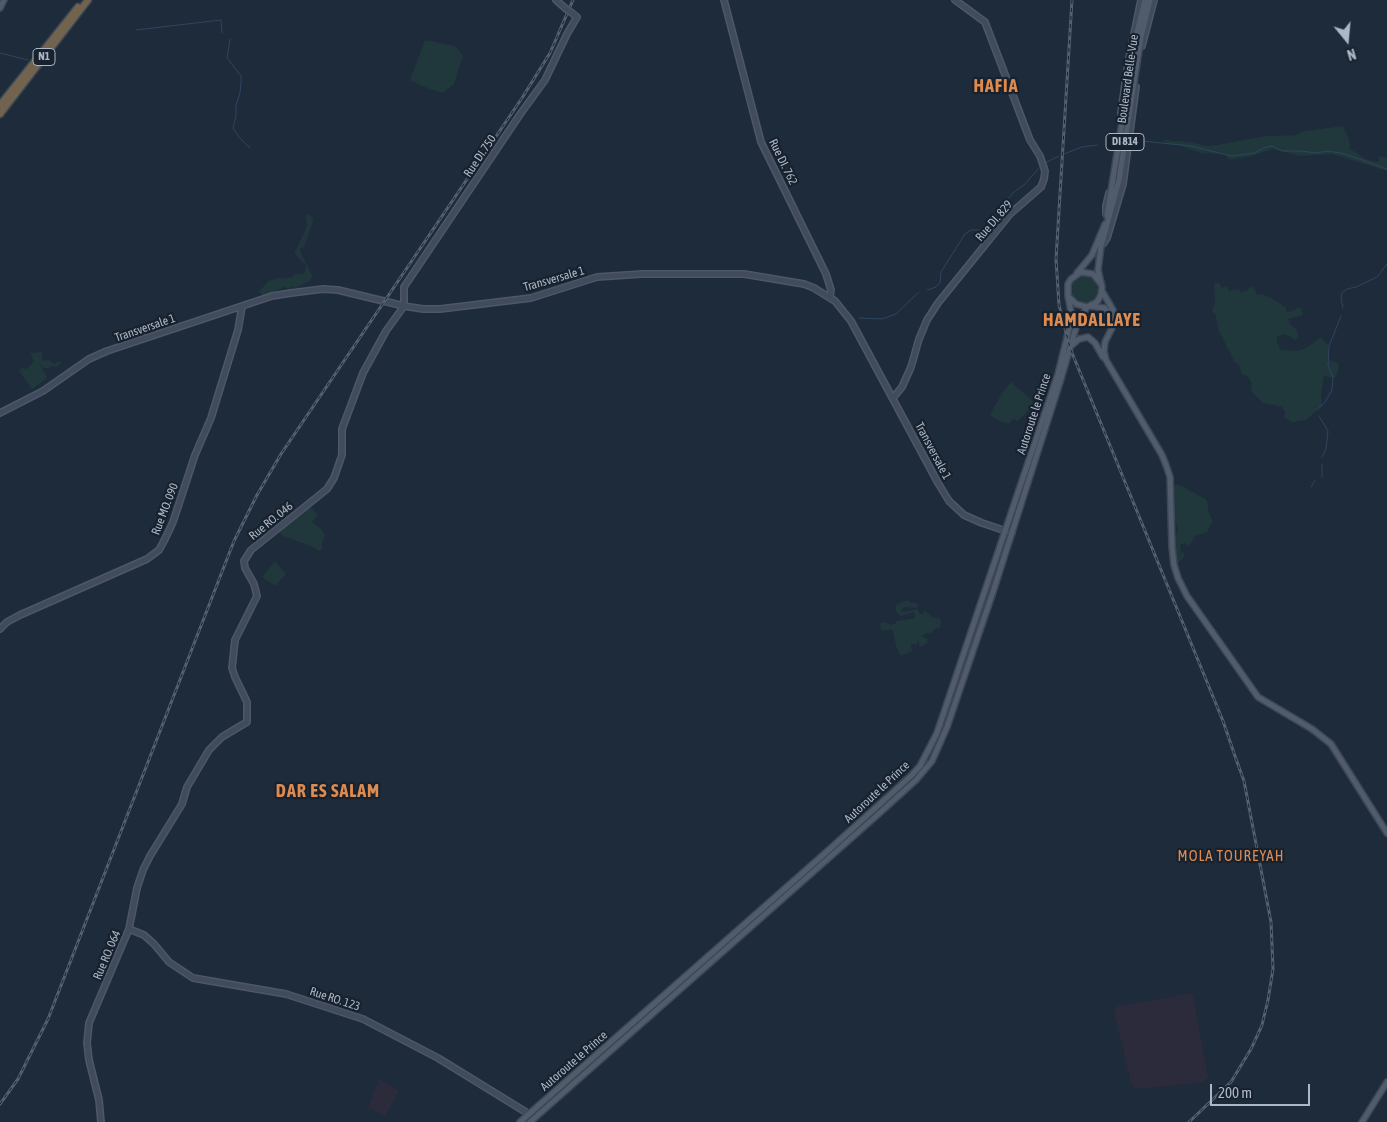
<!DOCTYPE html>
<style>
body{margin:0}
#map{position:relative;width:1387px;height:1122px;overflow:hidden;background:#1e2b3a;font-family:"Asap Condensed",sans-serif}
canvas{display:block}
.north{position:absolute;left:1322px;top:15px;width:50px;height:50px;-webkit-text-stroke:4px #18222e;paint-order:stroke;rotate:163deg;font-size:14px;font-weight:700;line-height:20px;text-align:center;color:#acb7c7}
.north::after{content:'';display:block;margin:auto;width:18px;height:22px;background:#acb7c7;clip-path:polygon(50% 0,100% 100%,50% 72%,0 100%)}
.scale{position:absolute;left:1210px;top:1084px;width:100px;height:22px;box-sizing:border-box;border:2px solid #acb7c7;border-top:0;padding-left:6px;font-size:15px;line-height:18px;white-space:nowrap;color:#acb7c7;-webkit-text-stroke:4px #18222e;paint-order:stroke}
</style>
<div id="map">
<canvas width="1387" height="1122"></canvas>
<div class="north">N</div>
<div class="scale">200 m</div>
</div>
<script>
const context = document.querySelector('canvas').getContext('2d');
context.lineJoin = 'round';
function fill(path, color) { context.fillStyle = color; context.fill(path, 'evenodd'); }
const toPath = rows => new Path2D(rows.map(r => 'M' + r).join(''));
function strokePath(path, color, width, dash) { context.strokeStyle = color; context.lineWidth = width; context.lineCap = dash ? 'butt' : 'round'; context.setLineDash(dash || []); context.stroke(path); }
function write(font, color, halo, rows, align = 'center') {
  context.font = font + ' "Asap Condensed",sans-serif'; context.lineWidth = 4.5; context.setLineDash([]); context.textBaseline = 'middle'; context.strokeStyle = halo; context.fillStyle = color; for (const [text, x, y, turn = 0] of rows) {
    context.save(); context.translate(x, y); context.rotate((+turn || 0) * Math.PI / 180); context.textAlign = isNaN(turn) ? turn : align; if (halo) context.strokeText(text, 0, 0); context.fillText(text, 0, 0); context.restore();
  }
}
const medical = toPath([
 [1191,993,1193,995,1208,1077,1204,1082,1137,1089,1131,1084,1114,1011,1116,1007],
 [379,1079,399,1091,385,1116,368,1108]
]);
const green = toPath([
 [425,40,455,46,463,56,454,84,443,93,427,88,410,80],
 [1343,126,1349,139,1350,149,1368,160,1378,162,1379,156,1387,158,1387,171,1332,154,1300,156,1273,149,1251,156,1229,160,1225,154,1202,153,1178,145,1166,144,1163,140,1189,142,1206,146,1217,145,1266,136,1296,135,1305,131],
 [308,214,312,217,313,221,306,242,303,248,300,248,302,255,312,275,311,280,296,288,292,287,289,289,284,287,266,296,262,295,259,291,269,281,277,278,291,278,295,274,304,274,306,266,295,254,295,252,307,226,306,216],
 '1070 290a15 15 0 1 1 30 0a15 15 0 1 1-30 0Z',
 [1218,283,1221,285,1221,288,1227,286,1229,291,1234,289,1240,290,1241,293,1248,290,1250,286,1254,288,1257,295,1263,294,1278,302,1286,308,1287,312,1294,311,1298,307,1302,310,1303,315,1288,319,1290,324,1297,330,1298,337,1296,340,1285,334,1277,336,1277,343,1281,350,1298,351,1306,348,1321,337,1329,346,1327,363,1330,360,1338,363,1339,368,1335,378,1324,376,1321,395,1322,406,1306,420,1292,422,1284,418,1285,412,1282,407,1263,403,1251,391,1252,384,1249,378,1242,374,1239,365,1234,361,1218,329,1216,316,1212,310,1215,303,1214,284],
 [42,352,42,361,49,360,55,364,59,361,62,362,57,367,53,366,48,368,44,368,40,364,47,378,32,389,19,371,23,367,25,369,28,368,34,361,30,353],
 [1011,382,1035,403,1018,421,1013,419,1009,424,999,421,990,415,1002,393],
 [1178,484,1207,500,1209,514,1213,521,1207,532,1195,536,1189,546,1185,543,1180,545,1181,553,1184,553,1185,556,1178,563,1175,562,1173,541,1178,530,1173,513,1174,501,1172,496,1174,486],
 [310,507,318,514,312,522,321,529,325,536,321,546,323,548,320,551,313,547,283,536,279,531,281,527],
 [275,561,286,574,276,585,274,585,262,577],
 [908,600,911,603,917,603,918,606,916,608,904,607,901,611,903,612,918,609,919,613,922,614,925,611,934,618,939,618,941,620,940,629,936,628,930,634,925,633,924,635,921,636,928,640,927,643,921,647,919,645,919,640,917,644,911,644,912,651,903,655,900,655,896,646,893,630,881,630,880,624,882,622,889,624,891,626,892,624,895,624,896,621,915,618,914,612,901,616,897,613,895,609,897,604]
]);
const stream = toPath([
 [136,30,221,20,222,33],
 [230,39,227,58,241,76,241,83,240,93,236,105,236,116,233,128,239,137,250,148],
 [0,53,28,60],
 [1132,140,1191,146,1231,156,1255,153,1263,148,1272,146,1282,151,1301,151,1315,153,1328,151,1345,154,1387,169],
 [1064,154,1082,147,1097,145],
 [1045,163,1059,156],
 [927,290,936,287,940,282,941,272,965,234,971,230,980,230,984,227,992,219,1005,202,1014,192,1025,184,1039,168],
 [1343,308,1341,298,1342,293,1347,289,1356,287,1377,277,1387,264],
 [859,318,882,319,896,314,919,292],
 [1318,409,1325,402,1332,390,1333,377,1328,366,1329,346,1341,316],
 [1319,416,1328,431,1326,449,1322,457],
 [1322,477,1322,464],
 [1311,487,1315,480]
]);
const secondary = toPath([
 [556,0,565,8],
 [724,0,761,142,826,274,831,290,830,297],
 [1142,46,1154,0],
 [1121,113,1128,63,1141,0],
 [1106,214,1106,206,1109,193],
 [1103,244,1107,238,1123,184,1136,87],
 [893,398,902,387,911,367,919,339,927,320,938,303,1010,214,1041,187,1044,179,1045,171,1040,156,1030,140,985,22,955,0],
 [0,413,43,391,89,359,107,351,272,296,291,293,323,289,338,290,404,306,423,309,440,309,531,298,597,277,642,274,744,274,804,284,814,288,835,301,851,321,938,483,949,501,964,515,982,523,1012,533],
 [0,629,7,622,20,615,147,559,159,550,165,539,173,522,195,455,211,418,238,330,242,306],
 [129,929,144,935,154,944,169,962,193,978,286,994,363,1019,438,1058,529,1114],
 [101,1122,99,1100,89,1060,87,1043,89,1023,129,929,137,888,143,870,150,856,182,804,187,787,209,750,222,737,247,722,247,702,235,677,232,668,235,640,257,596,254,584,245,568,244,561,251,550,327,489,334,478,342,455,342,429,363,373,386,331,404,306,404,287,521,113,545,80,567,34,577,17,572,13]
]);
const primary = toPath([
 [0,8,4,0],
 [1107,216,1136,36,1145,0],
 [1077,273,1092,255,1105,224],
 [1101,284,1093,274,1081,272,1071,279,1068,284,1068,296,1076,304,1087,307,1097,302,1101,295,1102,287,1098,270,1101,246,1119,180,1141,37,1150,0],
 [1102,291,1113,310,1116,322],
 [1089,306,1105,308,1112,317,1112,328,1105,342,1104,351,1106,360,1162,455,1166,465,1170,477,1172,547,1174,565,1178,578,1187,596,1258,697,1312,729,1331,744,1387,833],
 [1072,345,1079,339,1088,337,1095,343,1103,357],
 [520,1122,831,848,912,775,920,766,937,733,1058,374,1072,317,1068,296],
 [530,1122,874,818,916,780,932,761,947,727,992,595,1060,382,1077,324,1087,307],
 [1362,1122,1387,1082]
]);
const highway = toPath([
 [0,105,78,7],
 [0,114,88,0]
]);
const rail = toPath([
 [1072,0,1056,259,1059,305,1070,348,1223,721,1236,759,1244,781,1271,922,1273,969,1268,1000,1262,1025,1251,1049,1231,1082,1189,1122],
 [0,1104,18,1079,48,1019,234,541,257,495,281,454,522,98,550,53,573,0]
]);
const secondaryBridge = toPath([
 [565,8,572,13]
]);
const shields = [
 [44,57,22],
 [1125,142,38]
];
const shieldNames = [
 ["N1",44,57],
 ["DI 814",1125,142]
];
const streetNames = [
 ["Boulevard Belle-Vue",1128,79,-82],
 ["Rue DI.750",480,156,-56],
 ["Rue DI. 762",783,162,64],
 ["Rue DI. 829",994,221,-49],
 ["Transversale 1",554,279,-16],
 ["Transversale 1",145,328,-19],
 ["Autoroute le Prince",1034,414,-72],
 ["Transversale 1",933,451,62],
 ["Rue MO. 090",165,509,-69],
 ["Rue RO. 046",271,521,-39],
 ["Autoroute le Prince",877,792,-43],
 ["Rue RO. 064",107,955,-67],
 ["Rue RO. 123",335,999,18],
 ["Autoroute le Prince",574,1061,-41]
];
const quarterNames = [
 ["MOLA TOUREYAH",1231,856]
];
const districtNames = [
 ["HAFIA",996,86],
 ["HAMDALLAYE",1092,320],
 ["DAR ES SALAM",328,791]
];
fill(medical, '#2c2b3b');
fill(green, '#20383b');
strokePath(stream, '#2e4561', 1);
strokePath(secondary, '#4d5765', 8);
strokePath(primary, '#3c4654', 8);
strokePath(highway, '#3d4755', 9);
strokePath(secondary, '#404b5e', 5);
strokePath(primary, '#505b6b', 5);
strokePath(highway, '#71634e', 6);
strokePath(rail, '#536072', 3);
strokePath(rail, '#18222e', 1, [4]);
strokePath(secondaryBridge, '#4d5765', 8, []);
strokePath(secondaryBridge, '#404b5e', 5);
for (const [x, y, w] of shields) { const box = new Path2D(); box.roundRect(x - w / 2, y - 8.5, w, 17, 4); context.fillStyle = '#18222e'; context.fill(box); strokePath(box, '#acb7c7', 1); }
write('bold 11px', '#acb7c7', null, shieldNames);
write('12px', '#acb7c7', '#18222e', streetNames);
context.letterSpacing = '1px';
write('15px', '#de8b51', '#18222e', quarterNames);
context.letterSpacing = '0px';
context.letterSpacing = '1px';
write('bold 18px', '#de8b51', '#18222e', districtNames);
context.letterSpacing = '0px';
</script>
